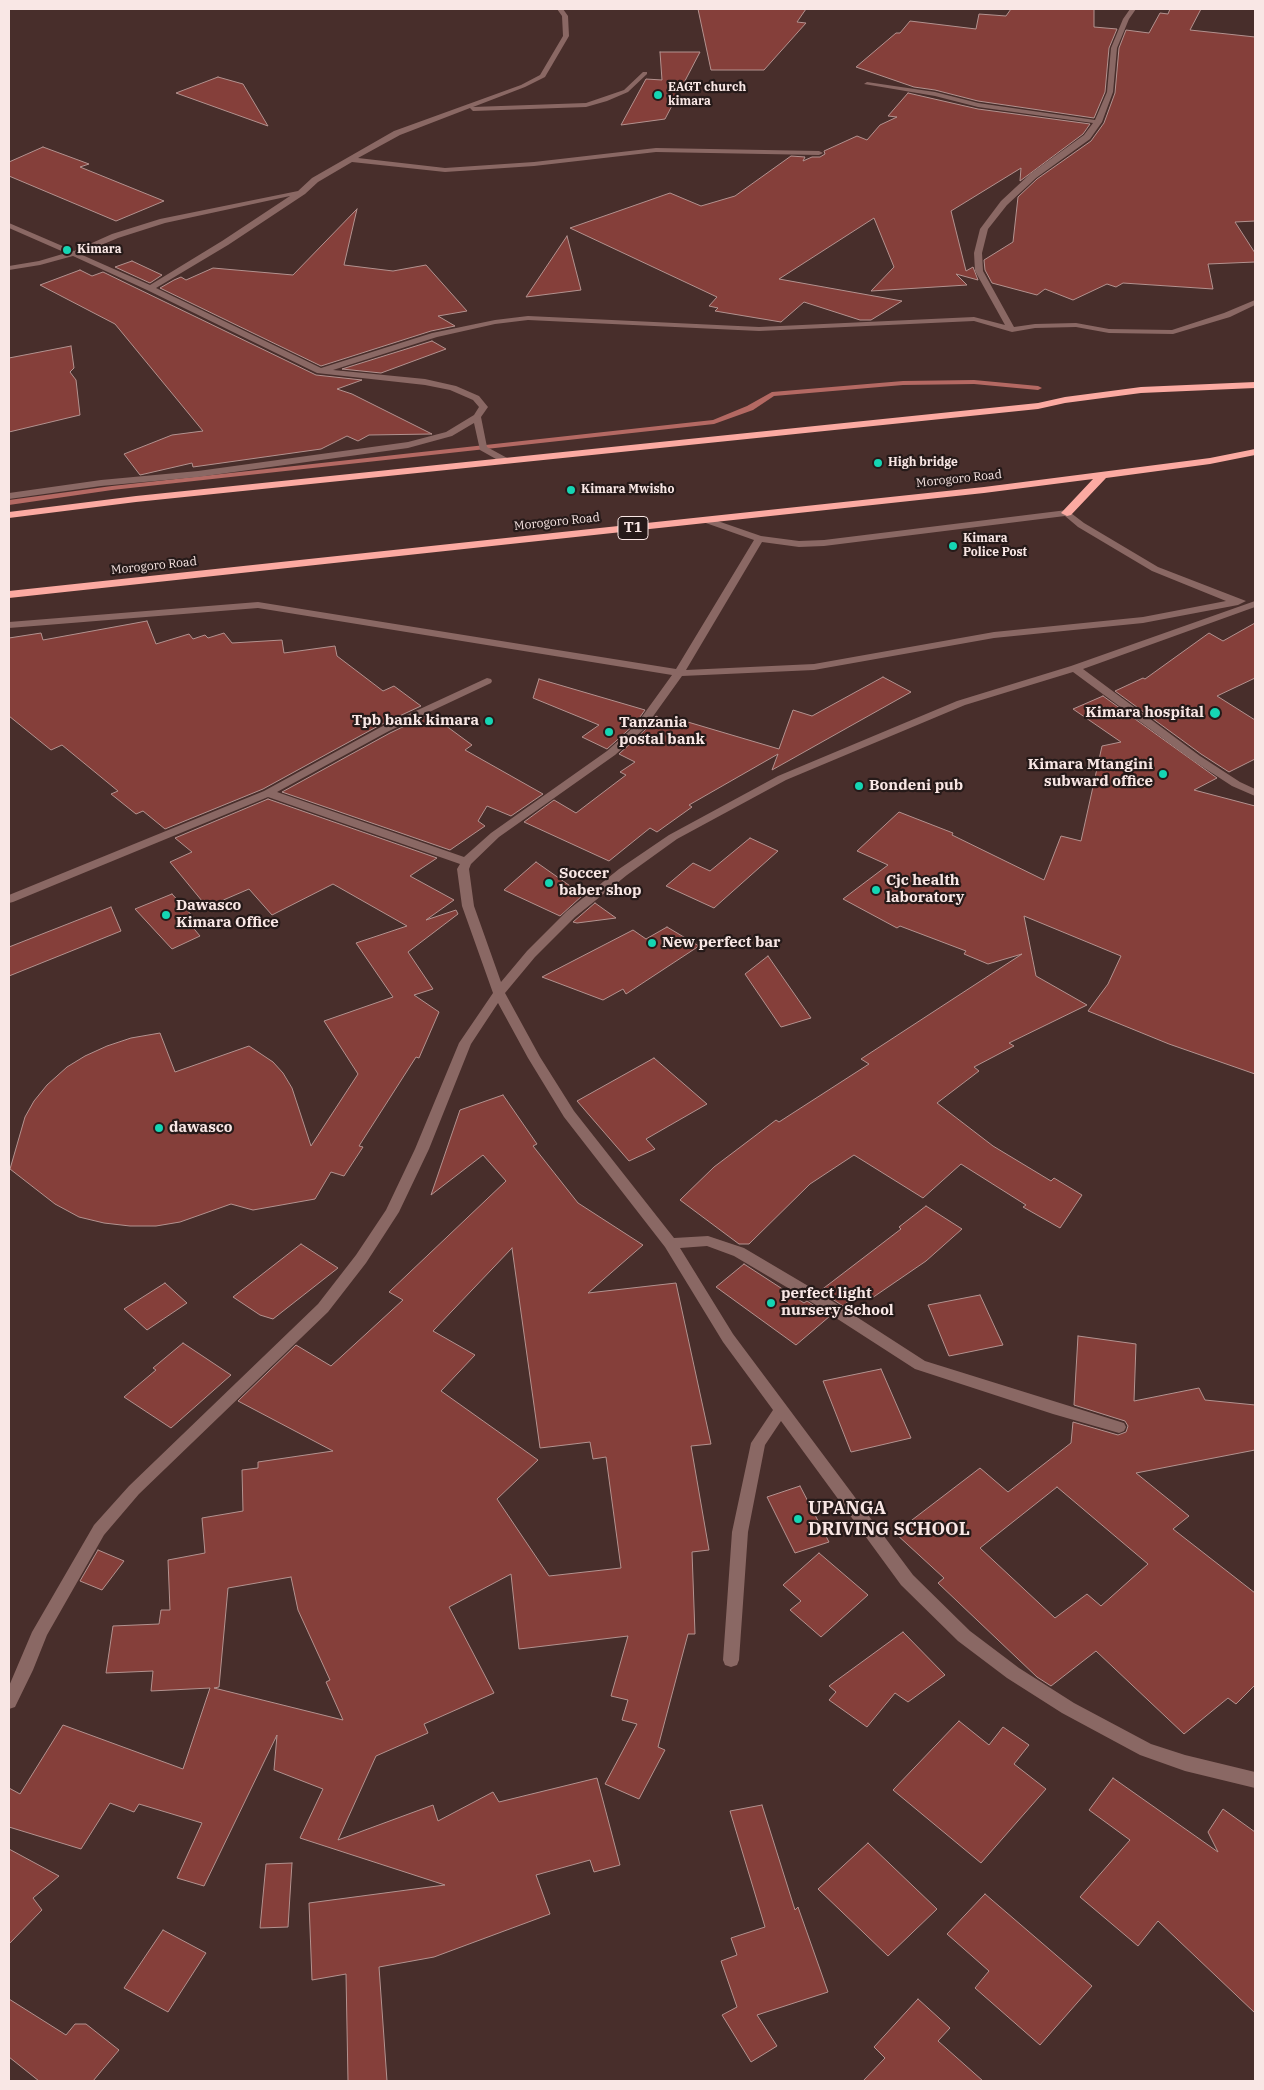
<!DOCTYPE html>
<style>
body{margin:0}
#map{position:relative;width:1264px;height:2090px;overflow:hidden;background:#482e2b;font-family:"IBM Plex Serif",serif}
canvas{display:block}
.frame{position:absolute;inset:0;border:10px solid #f9e7e5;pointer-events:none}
</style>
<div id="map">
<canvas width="1264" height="2090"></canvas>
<div class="frame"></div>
</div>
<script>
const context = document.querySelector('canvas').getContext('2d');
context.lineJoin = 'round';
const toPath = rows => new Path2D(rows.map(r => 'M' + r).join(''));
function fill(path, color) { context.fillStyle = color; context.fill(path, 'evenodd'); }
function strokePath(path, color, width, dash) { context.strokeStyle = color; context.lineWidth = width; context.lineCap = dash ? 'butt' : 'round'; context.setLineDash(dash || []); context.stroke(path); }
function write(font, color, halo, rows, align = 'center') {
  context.font = font + ' "IBM Plex Serif",serif'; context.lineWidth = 4.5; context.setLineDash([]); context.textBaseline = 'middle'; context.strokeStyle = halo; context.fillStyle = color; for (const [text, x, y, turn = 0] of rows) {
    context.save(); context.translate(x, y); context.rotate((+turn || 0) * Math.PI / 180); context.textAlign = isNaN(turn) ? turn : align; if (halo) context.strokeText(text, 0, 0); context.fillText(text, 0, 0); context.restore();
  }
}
const stream = toPath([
 [974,380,1038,386,1042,388,1038,390,974,384,903,385,774,396,753,410,714,424,112,490,9,505,9,500,112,486,713,420,747,406,772,392,903,381,974,380]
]);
const building = toPath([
 [698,9,806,9,797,22,806,23,764,70,711,70,698,9],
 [1011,9,1094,9,1094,27,1117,29,1109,48,1105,92,1094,118,978,101,935,90,914,87,856,67,896,33,900,33,910,21,976,29,979,14,1006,16,1011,9],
 [1170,9,1201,9,1190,30,1255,37,1255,221,1235,222,1255,253,1255,262,1208,264,1213,289,1123,283,1116,287,1107,284,1073,300,1045,289,1037,295,992,283,985,270,984,260,1013,242,1018,197,1037,179,1091,141,1104,123,1115,93,1119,48,1126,30,1149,33,1160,13,1168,14,1170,9],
 [660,52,700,52,665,119,621,125,646,79,662,80,660,52],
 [218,77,243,84,268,126,176,93,218,77],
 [908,93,978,109,1090,124,1083,134,1020,181,1021,168,951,211,966,271,973,267,978,280,956,274,967,285,871,291,894,267,874,218,779,279,902,301,871,320,860,320,804,302,781,322,715,311,718,308,709,306,717,297,570,228,670,193,701,206,735,196,791,156,805,157,803,161,812,157,820,157,825,154,824,151,857,136,867,140,880,125,897,117,888,116,908,93],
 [43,147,89,164,80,167,164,201,116,221,9,176,9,162,43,147],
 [357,209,344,265,393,271,426,265,467,311,438,316,455,326,431,331,321,366,160,288,174,280,181,277,186,280,213,268,293,275,357,209],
 [567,236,581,290,526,297,567,236],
 [132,261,162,275,150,283,115,267,132,261],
 [80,270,92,276,103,272,316,375,362,380,337,389,352,394,432,434,369,435,358,441,347,436,321,449,193,467,192,463,140,475,124,454,172,435,203,431,115,324,40,285,80,270],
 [432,341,446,349,381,373,342,369,432,341],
 [71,346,74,368,70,372,76,380,80,415,9,432,9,358,71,346],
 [147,621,156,644,189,634,193,639,205,635,208,638,224,633,232,643,282,640,284,653,335,646,337,656,383,691,394,686,421,706,380,725,263,789,165,829,143,811,136,814,111,794,118,791,62,745,51,750,9,716,9,638,41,633,43,640,147,621],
 [1255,623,1255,678,1217,696,1255,720,1255,759,1229,772,1201,754,1115,691,1143,678,1145,679,1209,633,1223,641,1255,623],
 [883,677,911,692,772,770,778,754,689,805,692,807,657,832,650,828,609,861,524,822,554,800,576,813,626,775,620,772,635,762,619,754,645,730,656,716,673,726,681,720,779,749,793,710,812,716,883,677],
 [539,679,645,710,635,724,607,749,582,737,599,725,533,698,539,679],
 [1103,696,1217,778,1194,790,1255,806,1255,1074,1169,1044,1088,1011,1108,984,1121,956,1024,916,1036,976,1087,1005,1009,1043,1014,1046,974,1067,979,1071,937,1103,993,1146,1051,1181,1054,1178,1082,1195,1060,1228,1023,1207,1026,1205,961,1164,923,1198,854,1155,810,1184,749,1244,739,1244,680,1200,714,1167,776,1120,779,1122,869,1064,861,1059,1022,954,988,964,964,954,966,951,900,926,897,928,843,899,888,865,857,851,899,812,953,833,952,835,1044,880,1061,836,1081,841,1102,746,1121,742,1073,709,1103,696],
 [430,714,472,745,465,750,543,794,511,816,487,806,478,821,485,826,450,850,282,792,390,733,430,714],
 [268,799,437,858,410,876,454,900,426,920,456,910,458,914,408,952,433,989,414,995,439,1012,419,1058,416,1057,359,1146,363,1147,344,1176,331,1172,315,1199,253,1210,231,1204,180,1222,156,1226,130,1226,104,1223,79,1217,55,1204,10,1169,25,1117,34,1101,47,1085,67,1067,85,1056,107,1046,131,1038,160,1033,175,1072,249,1046,273,1062,283,1073,292,1088,311,1146,358,1074,324,1021,393,997,356,943,407,926,333,884,272,915,249,889,207,907,170,862,192,852,175,838,268,799],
 [750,838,778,851,714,908,666,886,693,863,710,871,750,838],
 [536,862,583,895,560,916,504,890,536,862],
 [172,894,197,921,190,924,200,936,172,949,135,909,172,894],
 [595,903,616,918,577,923,573,922,595,903],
 [111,907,121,931,9,976,9,947,111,907],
 [667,927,699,946,626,994,623,989,603,1000,542,977,633,930,646,939,667,927],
 [768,956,811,1018,781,1027,745,974,768,956],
 [654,1058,707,1104,646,1139,655,1149,629,1161,577,1101,654,1058],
 [503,1095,537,1144,533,1146,578,1203,643,1245,588,1293,676,1283,711,1444,691,1446,709,1550,692,1552,695,1634,688,1634,658,1747,665,1750,639,1799,605,1784,637,1724,622,1720,628,1700,611,1696,628,1636,519,1649,511,1574,449,1607,494,1693,424,1724,428,1733,376,1756,338,1840,433,1805,438,1821,493,1792,499,1802,597,1778,620,1865,594,1872,590,1860,536,1875,550,1914,434,1957,379,1967,387,2081,348,2081,346,1974,312,1980,309,1903,445,1885,300,1838,323,1789,274,1770,277,1735,204,1886,177,1878,202,1823,139,1804,134,1812,110,1803,81,1849,9,1827,9,1788,20,1794,63,1725,183,1769,210,1688,151,1691,153,1671,106,1673,113,1626,159,1624,161,1610,170,1610,168,1560,205,1553,202,1518,243,1511,242,1470,258,1468,258,1462,333,1451,238,1401,296,1345,331,1366,403,1300,389,1292,506,1181,483,1155,431,1195,460,1110,503,1095],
 [512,1248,540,1448,590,1442,593,1459,606,1457,621,1568,549,1576,497,1499,538,1460,441,1391,475,1355,433,1331,512,1248],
 [291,1577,298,1610,330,1680,326,1682,343,1720,214,1688,219,1687,228,1588,291,1577],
 [926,1206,962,1229,926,1261,872,1298,860,1291,843,1306,820,1291,901,1229,899,1227,926,1206],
 [301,1244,338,1268,273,1319,260,1315,233,1297,301,1244],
 [744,1264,804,1303,807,1301,830,1316,796,1345,716,1287,744,1264],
 [165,1283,187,1303,147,1330,124,1309,165,1283],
 [980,1295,1003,1345,949,1356,928,1305,980,1295],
 [1078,1336,1136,1344,1134,1401,1199,1388,1205,1400,1255,1405,1255,1450,1136,1473,1189,1516,1173,1529,1255,1593,1255,1685,1236,1704,1228,1698,1184,1734,1096,1651,1051,1686,1037,1677,938,1583,944,1578,895,1533,980,1468,1008,1492,1071,1443,1073,1422,1118,1435,1126,1432,1128,1426,1125,1421,1074,1405,1078,1336],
 [1057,1487,1148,1564,1101,1606,1087,1594,1055,1618,980,1548,1057,1487],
 [183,1343,231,1375,171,1428,124,1397,156,1370,153,1368,183,1343],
 [881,1369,911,1438,851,1452,823,1381,881,1369],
 [800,1486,829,1542,795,1553,767,1497,800,1486],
 [98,1550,124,1561,102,1590,80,1581,98,1550],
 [819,1553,868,1595,821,1637,790,1610,801,1601,783,1585,819,1553],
 [903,1632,945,1675,908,1702,895,1693,867,1727,829,1700,836,1692,829,1686,903,1632],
 [959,1721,989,1745,1003,1727,1029,1745,1014,1764,1046,1789,981,1863,893,1790,959,1721],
 [1113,1778,1218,1852,1208,1832,1223,1809,1255,1832,1255,2013,1158,1921,1138,1946,1080,1897,1130,1840,1089,1810,1113,1778],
 [762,1805,795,1910,798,1907,828,1992,757,2015,777,2046,751,2062,722,2015,737,2007,721,1961,737,1955,731,1938,765,1927,730,1811,762,1805],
 [868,1843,937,1909,888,1956,818,1889,868,1843],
 [9,1849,59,1876,33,1898,42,1910,9,1944,9,1849],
 [292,1863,288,1927,260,1928,266,1864,292,1863],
 [985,1894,1092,1986,1040,2045,975,1988,989,1971,947,1934,985,1894],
 [163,1930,206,1953,168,2012,124,1988,163,1930],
 [9,1999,66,2035,75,2024,86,2024,119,2050,93,2081,39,2081,9,2057,9,1999],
 [918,1999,950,2028,938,2041,983,2081,863,2081,885,2058,874,2047,918,1999]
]);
const minor = toPath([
 [557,9,563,9,568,16,569,36,545,77,525,87,473,107,586,103,624,90,643,72,647,72,647,74,628,92,607,101,586,107,473,111,470,108,400,135,358,158,445,168,534,162,656,148,819,151,823,153,819,155,656,152,534,166,445,172,352,162,318,182,305,194,228,245,156,288,321,368,432,333,495,320,528,316,759,327,974,317,1005,325,975,271,974,253,980,229,1001,201,1030,174,1084,135,1093,123,978,107,935,96,864,84,867,82,935,92,978,103,1095,120,1107,92,1111,48,1123,19,1130,9,1136,9,1129,19,1117,48,1113,92,1102,122,1090,139,1036,178,1007,205,988,229,982,253,983,271,1014,327,1035,324,1076,323,1109,329,1172,330,1224,313,1255,300,1255,305,1230,317,1173,334,1109,333,1076,327,1035,328,1012,332,974,321,759,331,528,320,495,324,437,337,333,370,425,379,456,386,479,396,488,407,481,417,487,447,509,459,509,463,503,463,480,450,474,423,452,436,408,448,198,477,101,486,9,499,9,493,101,480,198,471,408,442,446,432,474,415,479,407,473,400,450,390,425,385,317,373,147,290,73,256,40,265,9,270,9,266,39,261,66,253,9,228,9,223,74,251,112,234,160,219,298,191,312,178,394,131,521,85,540,75,563,36,562,16,557,9],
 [290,196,222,241,150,285,80,254,118,238,165,223,290,196],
 [1067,510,1084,523,1158,567,1246,601,1238,605,1143,623,994,638,814,670,682,676,644,729,615,755,499,837,471,864,469,869,474,906,501,982,527,951,567,911,619,869,669,835,778,776,957,701,1071,666,1255,601,1255,607,1083,669,1200,756,1240,782,1255,789,1255,796,1232,786,1192,760,1073,672,965,705,786,780,677,839,627,875,575,917,535,957,505,993,540,1057,574,1111,674,1238,708,1236,744,1248,815,1290,925,1361,1124,1423,1126,1427,1124,1431,1119,1433,1053,1414,915,1369,805,1298,734,1256,707,1246,680,1248,733,1334,913,1575,970,1631,1019,1668,1074,1703,1151,1744,1185,1755,1255,1772,1255,1788,1185,1771,1140,1755,1062,1713,1007,1678,958,1641,901,1585,781,1421,765,1445,748,1532,739,1660,737,1665,731,1667,725,1665,723,1660,732,1532,751,1443,773,1410,723,1342,665,1247,564,1117,528,1058,498,1003,471,1044,429,1149,399,1212,366,1263,328,1312,139,1494,104,1535,47,1635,33,1670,15,1707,9,1709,9,1686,32,1632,94,1525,129,1486,318,1304,356,1255,386,1210,415,1149,459,1043,493,993,462,906,457,869,460,864,268,797,13,902,9,903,9,895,264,791,381,727,487,678,491,679,492,681,491,683,389,731,277,792,464,857,491,833,607,751,636,725,672,675,258,608,9,628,9,622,258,602,676,669,754,540,703,522,703,518,709,518,761,536,799,541,824,540,1067,510],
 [1065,516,1078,527,1152,571,1226,601,1143,617,994,632,814,664,686,670,762,542,799,547,824,546,1065,516]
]);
const highway = toPath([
 [1255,382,1255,388,1141,393,1065,403,1038,409,136,502,9,518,9,512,136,496,1038,403,1065,397,1141,387,1255,382],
 [1255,449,1255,455,1210,464,1106,478,1071,515,1067,516,1061,513,1093,479,984,493,9,598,9,591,984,487,1210,458,1255,449]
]);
const markers = [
 [658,95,5,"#15d5b3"],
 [67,250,5,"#15d5b3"],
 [878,463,5,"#15d5b3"],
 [571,490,5,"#15d5b3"],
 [953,546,5,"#15d5b3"],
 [1215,713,6,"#15d5b3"],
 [489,721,5,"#15d5b3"],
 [609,732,5,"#15d5b3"],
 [1163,774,5,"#15d5b3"],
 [859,786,5,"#15d5b3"],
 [549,883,5,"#15d5b3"],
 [876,890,5,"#15d5b3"],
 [166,915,5,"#15d5b3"],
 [652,943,5,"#15d5b3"],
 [159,1128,5,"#15d5b3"],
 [771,1303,5,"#15d5b3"],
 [798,1519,5,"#15d5b3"]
];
const farPoinames = [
 ["EAGT church",668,88],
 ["kimara",668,102],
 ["Kimara",77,250],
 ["High bridge",888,463],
 ["Kimara Mwisho",581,490],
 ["Kimara",963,539],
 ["Police Post",963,553]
];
const farStreetnames = [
 ["Morogoro Road",959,479,-6],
 ["Morogoro Road",557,522,-6],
 ["Morogoro Road",154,566,-6]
];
const shields = [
 [633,528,30]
];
const shieldNames = [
 ["T1",633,528]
];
const poiNames = [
 ["Kimara hospital",1204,713,"right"],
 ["Tpb bank kimara",479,721,"right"],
 ["Tanzania",619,723],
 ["postal bank",619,740],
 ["Kimara Mtangini",1153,765,"right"],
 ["subward office",1153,782,"right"],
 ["Bondeni pub",869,786],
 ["Soccer",559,874],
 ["baber shop",559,891],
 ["Cjc health",886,881],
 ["laboratory",886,898],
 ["Dawasco",176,906],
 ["Kimara Office",176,923],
 ["New perfect bar",662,943],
 ["dawasco",169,1128],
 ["perfect light",781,1294],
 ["nursery School",781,1311]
];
const nearPoinames = [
 ["UPANGA",808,1509],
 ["DRIVING SCHOOL",808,1530]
];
fill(stream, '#b46963');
fill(building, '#853f3a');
strokePath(building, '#b3928f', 1);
fill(minor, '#8a6864');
fill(highway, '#fcaaa2');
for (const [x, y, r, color] of markers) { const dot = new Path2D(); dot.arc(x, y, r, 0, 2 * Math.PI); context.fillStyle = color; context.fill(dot); strokePath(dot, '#261a19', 2); }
write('bold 12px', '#f9e7e5', '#261a19', farPoinames, 'left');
write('12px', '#f9e7e5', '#261a19', farStreetnames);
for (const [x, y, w] of shields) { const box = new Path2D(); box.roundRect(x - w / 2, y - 11.5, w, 23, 4); context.fillStyle = '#261a19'; context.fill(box); strokePath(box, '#f9e7e5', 1); }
write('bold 14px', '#f9e7e5', null, shieldNames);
write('bold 15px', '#f9e7e5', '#261a19', poiNames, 'left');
write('bold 18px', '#f9e7e5', '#261a19', nearPoinames, 'left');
</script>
